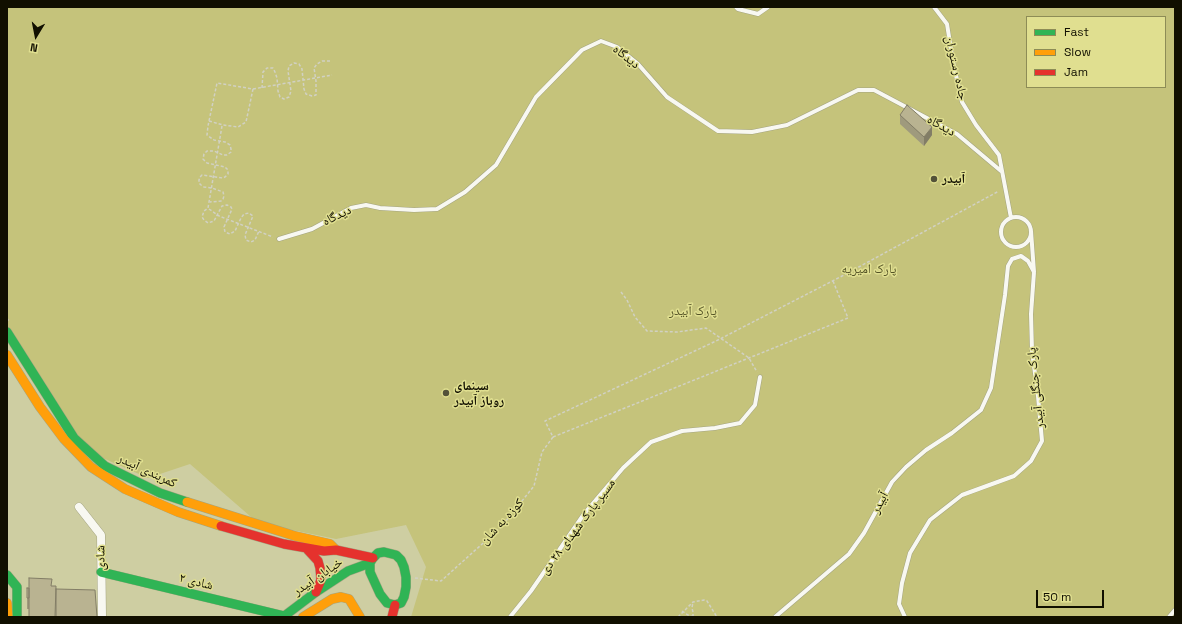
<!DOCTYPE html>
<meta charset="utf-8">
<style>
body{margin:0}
#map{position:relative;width:1182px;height:624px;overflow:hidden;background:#cecea2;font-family:"Space Grotesk",sans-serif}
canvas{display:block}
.frame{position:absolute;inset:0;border:8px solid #110f00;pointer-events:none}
.legend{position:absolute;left:1026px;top:16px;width:140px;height:72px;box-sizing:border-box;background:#e0df90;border:1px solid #8d8c56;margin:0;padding:5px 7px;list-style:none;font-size:12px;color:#110f00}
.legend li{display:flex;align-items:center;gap:8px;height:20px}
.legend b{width:20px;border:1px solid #8d8c56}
.north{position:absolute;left:16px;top:16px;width:40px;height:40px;-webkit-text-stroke:3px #e0df90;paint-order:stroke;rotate:190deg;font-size:11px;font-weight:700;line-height:16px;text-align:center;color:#110f00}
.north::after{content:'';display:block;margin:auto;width:14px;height:18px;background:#110f00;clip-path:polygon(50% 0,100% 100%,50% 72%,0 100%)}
.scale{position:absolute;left:1036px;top:590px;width:68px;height:18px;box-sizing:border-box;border:2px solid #110f00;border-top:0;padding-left:5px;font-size:12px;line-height:14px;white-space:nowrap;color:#110f00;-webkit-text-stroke:3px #e0df90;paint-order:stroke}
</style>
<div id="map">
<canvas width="1182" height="624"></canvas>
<div class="frame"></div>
<ul class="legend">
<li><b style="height:5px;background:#30b455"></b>Fast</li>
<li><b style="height:5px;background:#ff9f0a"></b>Slow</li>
<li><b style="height:5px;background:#e5322d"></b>Jam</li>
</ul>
<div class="north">N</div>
<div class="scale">50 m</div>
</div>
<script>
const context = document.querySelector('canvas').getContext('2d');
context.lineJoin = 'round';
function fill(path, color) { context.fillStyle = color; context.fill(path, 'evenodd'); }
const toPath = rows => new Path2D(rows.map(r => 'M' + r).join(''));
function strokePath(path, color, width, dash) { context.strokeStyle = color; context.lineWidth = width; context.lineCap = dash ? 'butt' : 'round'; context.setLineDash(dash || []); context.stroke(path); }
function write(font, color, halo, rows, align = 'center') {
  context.font = font + ' "Space Grotesk","Noto Naskh Arabic",sans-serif'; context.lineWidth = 3; context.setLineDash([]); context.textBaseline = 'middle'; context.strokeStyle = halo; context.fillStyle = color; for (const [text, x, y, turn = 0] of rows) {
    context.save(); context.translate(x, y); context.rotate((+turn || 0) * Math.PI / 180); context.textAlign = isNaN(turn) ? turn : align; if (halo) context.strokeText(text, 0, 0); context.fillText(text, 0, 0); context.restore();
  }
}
const green = toPath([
 [7,7,1175,7,1175,617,411,617,426,567,406,525,336,539,258,523,190,464,148,478,87,451,7,328],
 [1027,17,1165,17,1165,87,1027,87]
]);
const path = toPath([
 [262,88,263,72,267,68,273,68,275,72,277,78,278,91,280,97,284,99,289,97,291,91,288,71,289,66,294,63,299,64,302,69,304,89,306,94,312,96,316,95,316,81,314,68,317,64,322,61,330,61],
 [253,89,332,75],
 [209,121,223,125,238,127,246,122,253,89,217,83,209,121,208,126,207,135,214,140,225,142,230,145,231,149,231,152,227,155,223,155,214,151,207,151,204,154,203,159,207,163,225,167,228,170,228,174,225,177,223,178,202,175,200,177,199,180,199,183,201,185,204,187,212,188,223,192,224,196,223,199,221,201,210,202],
 [222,126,208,208,204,211,202,217,204,220,208,223,214,221,222,206,227,205,231,207,232,209,224,227,225,232,230,234,235,231,241,218,244,214,249,213,253,216,245,235,246,240,251,242,255,240,259,231],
 [209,209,219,216,273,237],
 [621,292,627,300,635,317,647,331,677,332,706,328,749,358,757,372],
 [7,318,9,322],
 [553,437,848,318,833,281],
 [415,578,441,581,501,527,534,486,542,452,553,437,545,421,716,341,844,275,999,191],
 [682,611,688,615,693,617],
 [678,617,693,602,704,600,707,601,717,617],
 [693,617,693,612,692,608,693,602]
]);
const lane = toPath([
 [736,7,738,9,758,14,768,7],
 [934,7,947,24,953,62,962,102,976,125,999,155,1011,218],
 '1001 232a15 15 0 1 1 30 0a15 15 0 1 1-30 0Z',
 [279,239,312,229,351,208,366,205,380,208,414,210,437,209,465,192,496,165,536,97,582,50,601,41,617,47,638,64,667,97,718,131,752,132,787,125,858,90,874,90,957,134,1001,171],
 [510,617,531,591,584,514,623,468,651,442,682,431,715,428,740,423,755,405,760,377],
 [775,617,849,554,864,533,892,482,906,467,926,450,952,433,981,410,991,388,1005,295,1008,266,1012,259,1021,256,1028,261,1034,272],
 [905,617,899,604,902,583,910,553,930,520,962,495,1014,476,1031,461,1042,441,1038,396,1032,351,1031,314,1034,272,1031,231],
 [1169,617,1175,610]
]);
const street = toPath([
 [79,507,101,535,102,617]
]);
const fast = toPath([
 [7,332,74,438,105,466,160,493,187,502],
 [384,552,396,555,401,560,404,567,406,577,406,587,404,597,401,603,395,605,387,603,380,594,370,572,370,563,373,558,378,553,384,552],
 [101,572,284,616],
 [7,575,17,587,17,617],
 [283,617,316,592,348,571,370,563]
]);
const slow = toPath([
 [7,355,40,407,64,439,91,467,125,489,178,512,221,526],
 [187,502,295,536,330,544,336,550],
 [7,603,8,617],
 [303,617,332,599,341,597,349,599,360,617]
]);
const jam = toPath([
 [221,526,284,544,324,551,336,550,373,558],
 [306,548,318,561,320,568,321,580,316,592],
 [392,617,395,605]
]);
const wall = toPath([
 [900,115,932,135,924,146,900,124],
 [27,588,29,588,29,609,27,609]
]);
const shadedWall = toPath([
 [932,127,932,135,924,146,924,137]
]);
const building = toPath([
 [907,105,932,127,924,137,900,115,907,105],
 [29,578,52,579,51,586,56,586,55,617,29,617,29,578],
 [27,588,29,588,29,598,27,598,27,588],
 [56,589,95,590,97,617,56,617,56,589]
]);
const markers = [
 [934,179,4,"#535239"],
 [446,393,4,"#535239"]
];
const streetNames = [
 ["دیدگاه",626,57,38],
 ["جاده رستوران",956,68,77],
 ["دیدگاه",941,126,29],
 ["دیدگاه",337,216,-26],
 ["پارک جنگلی آبیدر",1036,388,-96],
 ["کمربندی آبیدر",147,471,25],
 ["آبیدر",880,503,-61],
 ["کوزه به شان",502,522,-47],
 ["مسیر پارک شهدای ۲۸ دی",578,527,-53],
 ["شادی",101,558,-91],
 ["خیابان آبیدر",318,577,-34],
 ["شادی ۲",196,582,14]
];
const poiNames = [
 ["آبیدر",942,179],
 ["سینمای",454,386],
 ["روباز آبیدر",454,401]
];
const parkNames = [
 ["پارک امیریه",869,269],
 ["پارک آبیدر",693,311]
];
fill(green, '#c5c37b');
strokePath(lane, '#a4a481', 5);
strokePath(street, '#a4a481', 9);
strokePath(fast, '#a4a481', 10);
strokePath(slow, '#a4a481', 10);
strokePath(jam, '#a4a481', 10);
strokePath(path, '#d1d1c3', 1.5, [3, 2]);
strokePath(lane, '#f8f8f1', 4);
strokePath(street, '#f8f8f1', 8);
strokePath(fast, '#30b455', 9);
strokePath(slow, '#ff9f0a', 9);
strokePath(jam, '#e5322d', 9);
fill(wall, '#9f9a7d');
fill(shadedWall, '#827d66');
fill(building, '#b9b391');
strokePath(building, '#827d66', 1);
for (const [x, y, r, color] of markers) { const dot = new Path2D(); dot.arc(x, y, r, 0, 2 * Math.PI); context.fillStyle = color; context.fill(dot); strokePath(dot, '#e0df90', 1.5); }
write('13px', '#110f00', '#e0df90', streetNames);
write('bold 13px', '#110f00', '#e0df90', poiNames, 'left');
write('13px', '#535225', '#e0df90', parkNames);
</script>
